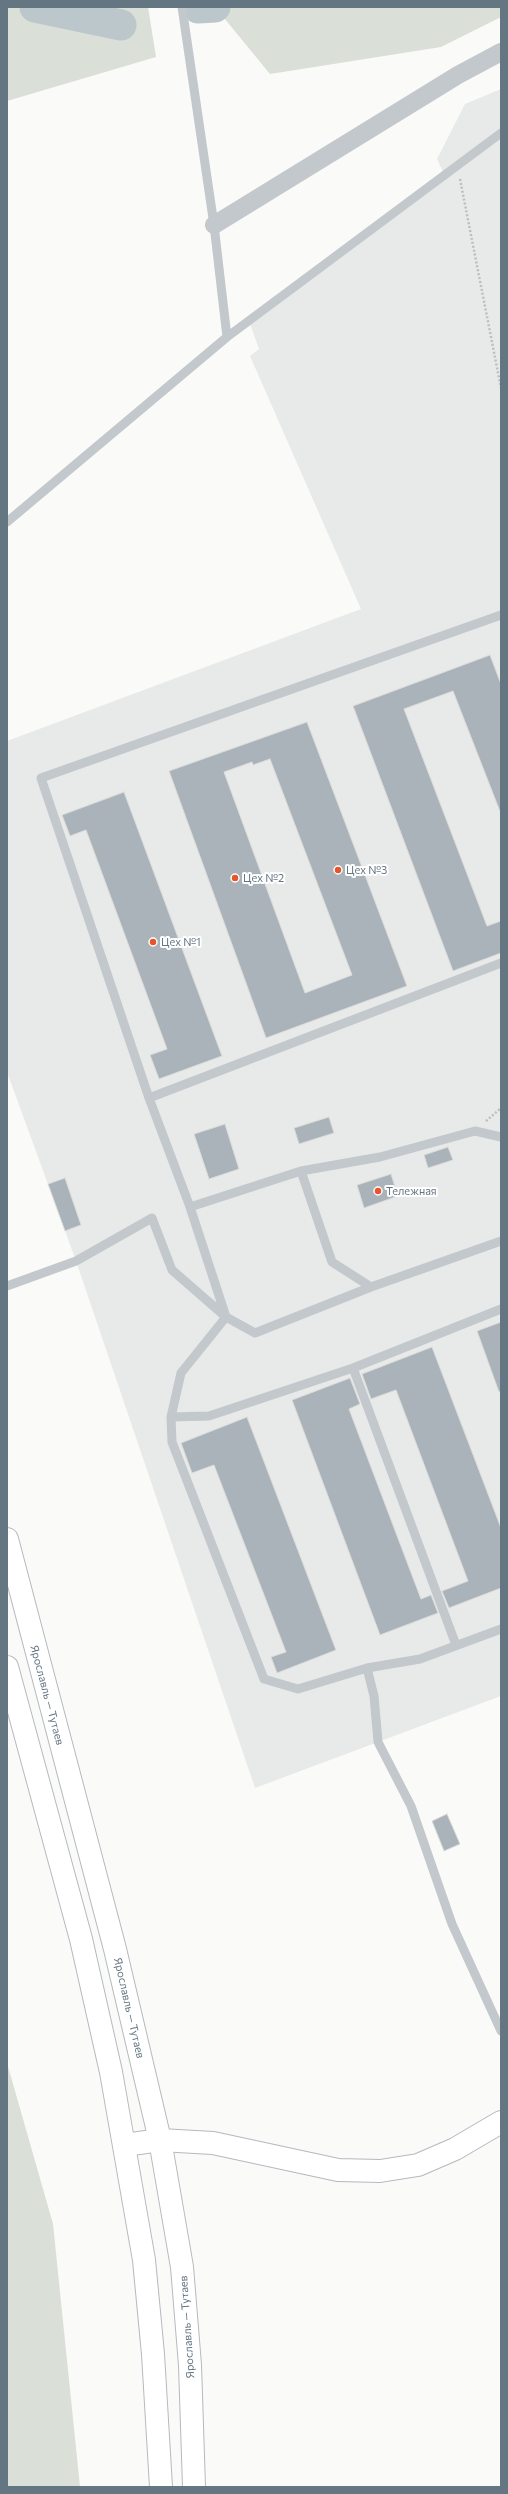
<!DOCTYPE html>
<meta charset="utf-8">
<style>
body{margin:0}
#map{position:relative;width:508px;height:2494px;overflow:hidden;background:#fafaf8;font-family:Commissioner,sans-serif}
canvas{display:block}
.frame{position:absolute;inset:0;border:8px solid #657683;pointer-events:none}
</style>
<div id="map">
<canvas width="508" height="2494"></canvas>
<div class="frame"></div>
</div>
<script>
const context = document.querySelector('canvas').getContext('2d');
context.lineJoin = 'round';
function fill(path, color) { context.fillStyle = color; context.fill(path, 'evenodd'); }
const toPath = rows => new Path2D(rows.map(r => 'M' + r).join(''));
function strokePath(path, color, width, dash) { context.strokeStyle = color; context.lineWidth = width; context.lineCap = dash ? 'butt' : 'round'; context.setLineDash(dash || []); context.stroke(path); }
function write(font, color, halo, rows, align = 'center') {
  context.font = font + ' Commissioner,sans-serif'; context.lineWidth = 4; context.setLineDash([]); context.textBaseline = 'middle'; context.strokeStyle = halo; context.fillStyle = color; for (const [text, x, y, turn = 0] of rows) {
    context.save(); context.translate(x, y); context.rotate((+turn || 0) * Math.PI / 180); context.textAlign = isNaN(turn) ? turn : align; if (halo) context.strokeText(text, 0, 0); context.fillText(text, 0, 0); context.restore();
  }
}
const built = toPath([
 [501,89,501,1696,255,1788,76,1261,7,1072,7,741,361,609,250,356,259,349,248,318,443,172,437,159,465,104]
]);
const green = toPath([
 [7,7,148,7,156,57,7,101],
 [215,7,501,7,501,17,441,47,270,74],
 [7,2063,53,2224,80,2487,7,2487]
]);
const river = toPath([
 [35,7,121,25],
 [198,8,215,7]
]);
const building = toPath([
 [490,655,501,684,501,814,453,691,404,709,487,926,501,921,501,953,453,971,353,706,490,655],
 [307,722,407,986,266,1038,169,771,307,722],
 [270,759,352,975,305,993,224,772,252,762,253,765,270,759],
 [124,792,222,1056,159,1079,150,1055,167,1049,86,830,70,836,62,815,124,792],
 [329,1117,334,1133,299,1144,294,1128,329,1117],
 [225,1124,239,1169,209,1179,194,1134,225,1124],
 [448,1147,453,1160,428,1168,424,1155,448,1147],
 [391,1174,398,1196,364,1208,357,1185,391,1174],
 [65,1178,81,1225,65,1231,48,1184,65,1178],
 [501,1322,501,1391,499,1392,477,1331,501,1322],
 [432,1347,501,1528,501,1588,449,1608,442,1591,468,1581,396,1390,371,1399,362,1374,432,1347],
 [350,1378,360,1404,349,1409,421,1599,431,1595,438,1613,380,1635,292,1400,350,1378],
 [247,1417,336,1650,277,1673,271,1657,286,1652,214,1465,192,1473,181,1443,247,1417],
 [447,1814,460,1844,444,1851,432,1821,447,1814]
]);
const path = toPath([
 [460,179,501,388],
 [486,1121,501,1108]
]);
const lane = toPath([
 [227,337,501,133],
 [7,522,227,337,214,225,182,7],
 [149,1098,501,963],
 [301,1171,190,1207,226,1317,181,1373,171,1417,209,1416,353,1368,501,1309],
 [190,1207,149,1098,41,778,501,615],
 [7,1286,76,1261,152,1218,172,1270,226,1317,255,1333,371,1287,501,1241],
 [371,1287,332,1262,301,1171,380,1157,475,1131,501,1137],
 [353,1368,456,1645],
 [171,1417,172,1442,264,1679,298,1689,367,1668,420,1659,501,1629],
 [367,1668,374,1696,378,1742,411,1806,452,1924,501,2031]
]);
const street = toPath([
 [214,225,458,75,501,52]
]);
const secondary = toPath([
 [125,2145,160,2140,213,2143,338,2170,380,2171,418,2165,455,2149,501,2122]
]);
const primary = toPath([
 [7,1539,115,1949,160,2140,182,2267,190,2365,194,2487],
 [7,1667,81,1939,111,2072,144,2260,153,2354,161,2487]
]);
const markers = [
 [338,870,4,"#e4572e"],
 [235,878,4,"#e4572e"],
 [153,942,4,"#e4572e"],
 [378,1191,4,"#e4572e"]
];
const poiNames = [
 ["Цех №3",346,870],
 ["Цех №2",243,878],
 ["Цех №1",161,942],
 ["Тележная",386,1191]
];
const streetNames = [
 ["Ярославль — Тутаев",47,1695,75],
 ["Ярославль — Тутаев",129,2008,77],
 ["Ярославль — Тутаев",187,2327,-94]
];
fill(built, '#e8e9e9');
fill(green, '#dadfd7');
strokePath(river, '#bbc7cb', 31);
fill(building, '#aab3b9');
strokePath(building, '#dcdcda', 1);
strokePath(secondary, '#b3babf', 24);
strokePath(primary, '#b5babe', 24);
strokePath(path, '#bbbfc2', 2.5, [2, 2]);
strokePath(lane, '#c3c8cc', 9);
strokePath(street, '#c3c8cc', 18);
strokePath(secondary, '#fff', 22);
strokePath(primary, '#fff', 22);
for (const [x, y, r, color] of markers) { const dot = new Path2D(); dot.arc(x, y, r, 0, 2 * Math.PI); context.fillStyle = color; context.fill(dot); strokePath(dot, '#fff', 1.5); }
write('11px', '#657683', '#fff', poiNames, 'left');
write('11px', '#657683', '#fff', streetNames);
</script>
